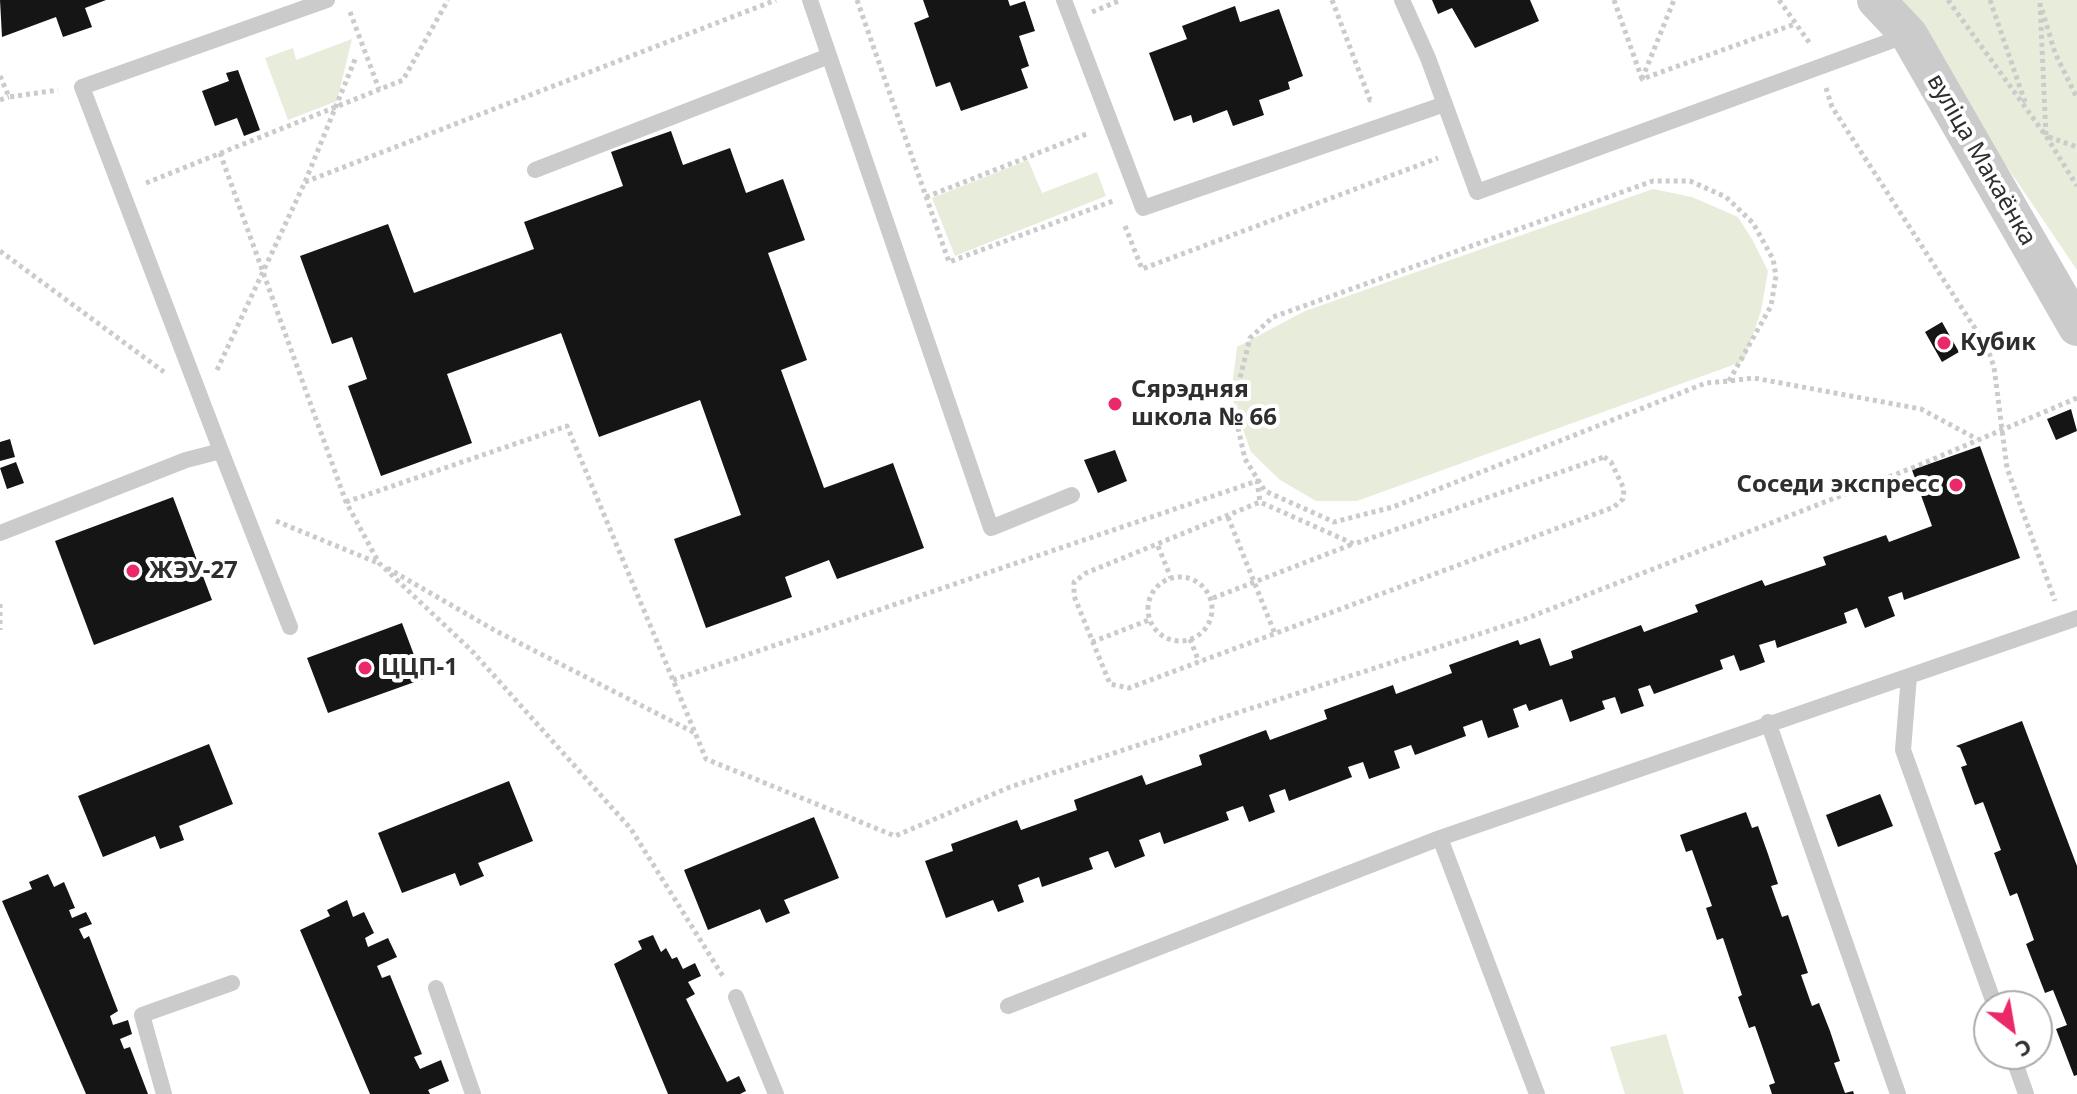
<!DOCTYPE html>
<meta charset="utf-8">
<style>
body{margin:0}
#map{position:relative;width:2077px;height:1094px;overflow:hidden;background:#fff;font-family:"Noto Sans",sans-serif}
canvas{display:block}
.north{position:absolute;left:1973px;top:990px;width:80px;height:80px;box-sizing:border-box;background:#fff;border:2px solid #ababab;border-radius:50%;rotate:149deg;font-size:22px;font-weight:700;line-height:32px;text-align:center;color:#2e2e2e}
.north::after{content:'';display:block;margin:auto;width:28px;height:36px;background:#eb2969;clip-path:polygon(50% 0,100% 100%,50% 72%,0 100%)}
</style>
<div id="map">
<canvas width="2077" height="1094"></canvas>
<div class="north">С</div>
</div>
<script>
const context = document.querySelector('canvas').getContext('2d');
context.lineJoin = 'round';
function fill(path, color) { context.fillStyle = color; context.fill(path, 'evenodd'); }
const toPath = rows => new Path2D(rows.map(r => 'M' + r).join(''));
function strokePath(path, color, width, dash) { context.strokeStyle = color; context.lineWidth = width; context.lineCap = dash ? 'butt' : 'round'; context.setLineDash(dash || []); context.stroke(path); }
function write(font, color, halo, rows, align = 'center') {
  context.font = font + ' "Noto Sans",sans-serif'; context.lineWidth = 8; context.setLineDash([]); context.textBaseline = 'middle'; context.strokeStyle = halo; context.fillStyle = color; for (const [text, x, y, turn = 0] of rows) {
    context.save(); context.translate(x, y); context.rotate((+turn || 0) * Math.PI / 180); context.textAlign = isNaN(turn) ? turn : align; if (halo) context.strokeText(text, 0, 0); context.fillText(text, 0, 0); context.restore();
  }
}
const green = toPath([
 [1891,0,2077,0,2077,270,2016,180],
 [352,39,337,101,288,120,265,58,293,48,296,60],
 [1028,160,1042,193,1097,172,1106,196,955,256,932,198],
 [1653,189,1692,197,1738,217,1753,241,1768,271,1761,311,1744,361,1357,501,1316,501,1280,480,1251,452,1231,395,1237,347,1305,311],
 [1666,1034,1684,1094,1625,1094,1610,1047]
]);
const building = toPath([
 [0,0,106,0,85,8,92,27,63,37,56,17,2,37],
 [923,0,1008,0,1010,6,1025,1,1035,31,1019,36,1029,66,1021,69,1028,88,961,111,950,82,936,87,914,23,929,17],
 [1432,0,1530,0,1539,21,1475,48,1452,8,1438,14],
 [1235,6,1240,22,1279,9,1303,76,1288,82,1290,89,1259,100,1264,115,1233,126,1227,110,1193,123,1191,115,1174,121,1149,53,1187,39,1182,26],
 [238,70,260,130,244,136,237,118,215,126,202,91,229,81,226,73],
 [671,131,683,165,730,148,746,193,783,179,805,240,768,253,807,360,781,370,824,488,893,463,924,548,837,579,829,560,785,577,792,597,706,628,674,539,741,515,700,400,599,437,561,333,447,374,472,443,381,476,348,386,367,379,352,337,332,344,300,256,388,224,414,293,534,249,524,222,623,186,611,152],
 [1942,322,1959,352,1942,362,1925,332],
 [2071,409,2077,431,2056,440,2047,419],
 [10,439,15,457,0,461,0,442],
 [1980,446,2020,558,1904,600,1902,592,1888,597,1895,616,1865,628,1857,608,1844,613,1847,623,1777,648,1775,640,1759,645,1765,662,1752,667,1740,671,1734,655,1720,660,1723,669,1654,694,1650,685,1638,689,1644,706,1621,714,1615,697,1602,701,1605,709,1570,722,1562,699,1529,711,1526,704,1513,709,1519,727,1488,738,1482,720,1463,727,1466,736,1415,755,1411,745,1394,751,1400,768,1369,779,1363,762,1348,767,1352,777,1289,801,1285,789,1269,795,1275,812,1249,822,1243,806,1226,812,1229,820,1164,844,1160,832,1139,840,1145,856,1115,868,1108,851,1089,858,1093,869,1042,887,1039,877,1018,885,1024,902,998,912,993,900,946,918,925,861,953,851,951,844,1017,820,1021,830,1077,810,1074,800,1142,775,1146,785,1202,765,1199,755,1266,730,1270,740,1327,719,1324,710,1393,685,1396,694,1452,673,1449,665,1518,640,1520,645,1540,638,1550,666,1573,658,1571,651,1641,625,1644,632,1698,612,1695,605,1762,580,1765,586,1826,565,1823,557,1886,535,1889,542,1932,526,1912,470],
 [1115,450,1127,481,1098,493,1084,460],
 [16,462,24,483,7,489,0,468],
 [173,497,212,600,94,645,55,541],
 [402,623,423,679,328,713,307,658],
 [2022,721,2077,866,2077,1075,2074,1076,2056,1029,2067,1025,2053,990,2045,993,2026,944,2034,940,2017,893,2010,896,1994,853,2001,850,1983,802,1975,805,1961,767,1967,765,1960,748,1956,746],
 [209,744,233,804,179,826,184,840,160,849,155,836,103,857,78,796],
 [509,781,533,841,478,863,484,876,460,886,455,873,402,893,378,833],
 [1880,794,1893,826,1838,847,1826,815],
 [1746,812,1752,828,1758,826,1768,854,1778,884,1771,886,1782,917,1788,915,1808,973,1801,975,1812,1006,1819,1003,1830,1031,1840,1061,1834,1063,1845,1093,1853,1091,1854,1094,1772,1094,1769,1085,1775,1083,1755,1026,1749,1028,1738,997,1742,995,1723,938,1717,940,1706,908,1712,906,1692,850,1686,852,1680,835],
 [814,817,839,878,784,900,790,913,766,923,760,909,708,930,684,870],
 [48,874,54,887,64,882,75,908,69,910,72,918,86,912,92,924,79,929,84,939,89,936,118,1011,110,1016,113,1025,128,1020,132,1034,120,1039,124,1049,130,1047,148,1094,86,1094,2,901,32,889,29,882],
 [347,900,353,917,364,912,374,933,365,938,368,947,388,938,397,957,377,966,382,978,390,975,422,1054,414,1057,420,1069,441,1060,449,1081,428,1090,430,1094,370,1094,300,930,330,916,327,910],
 [653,935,661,952,666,948,672,959,677,957,683,969,695,963,701,976,688,982,695,994,686,999,727,1082,739,1076,746,1091,740,1094,668,1094,614,964,642,949,638,941]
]);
const path = toPath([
 [857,0,949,262,1113,201],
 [1332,0,1370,100,1374,99],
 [1614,0,1642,79,1795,24],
 [1779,0,1811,45],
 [1948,0,2046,136,2077,186],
 [1990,0,2026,105],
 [2040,3,2046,136,2077,147],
 [2042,10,2055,53,2077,98],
 [350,12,379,89],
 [1092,12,1121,0],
 [0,76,9,97,58,90],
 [1642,79,1674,0],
 [1826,88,1832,107,1987,347,1994,367,2007,468,2055,601],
 [0,100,9,97],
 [220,153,346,502,379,563,472,651,631,829,724,978],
 [305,182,776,0],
 [146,183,403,80,448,0],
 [926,197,1089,133],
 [1125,226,1142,269,1438,158],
 [0,251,164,372],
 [217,370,305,182,356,57],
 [1729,381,1771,306,1776,276,1773,259,1753,223,1726,197,1690,181,1653,181,1273,317,1250,338,1233,406,1245,459,1265,491,1334,522,1393,507,1706,383,1729,381,1754,378,1921,409,1977,439],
 [1604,457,1611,462,1624,489,1623,499,1614,507,1129,688,1110,684,1074,596,1074,582,1086,573,1260,502,1354,544,1604,457],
 [346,502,567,426,706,759,895,836,1010,787,1525,619,1917,466,2077,398],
 [1228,517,1275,634],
 [276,521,378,563],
 [1158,546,1171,578],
 [387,568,496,631,695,733],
 '1148 609a32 32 0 1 1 64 0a32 32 0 1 1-64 0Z',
 [1213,598,1353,544],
 [0,604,0,630],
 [1190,639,1199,662],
 [1092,642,1149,620],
 [673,680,1257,481,1260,502]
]);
const service = toPath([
 [810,0,991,528,1072,495],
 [1064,0,1143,208,1445,104],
 [1402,0,1428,58,1477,192,1907,35],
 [535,170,829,56],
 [221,451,82,87,327,0],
 [0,533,186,460,221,451,290,627],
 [1909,676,1903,750,1995,1006],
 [1768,722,1898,1094],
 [1440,838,1537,1094],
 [436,988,473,1094],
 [736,997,776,1094],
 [1008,1006,1440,838,2077,618],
 [2012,1054,2026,1094],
 [164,1094,142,1015,232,983]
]);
const tertiary = toPath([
 [1876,0,1909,35,2077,327]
]);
const markers = [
 [1944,343,8,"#eb2969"],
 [1115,404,8,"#eb2969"],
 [1956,485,8,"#eb2969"],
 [133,571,8,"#eb2969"],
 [365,668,8,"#eb2969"]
];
const streetNames = [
 ["вуліца Макаёнка",1981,160,60]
];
const poiNames = [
 ["Кубик",1960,343],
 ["Сярэдняя",1131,390],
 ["школа № 66",1131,418],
 ["Соседи экспресс",1940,485,"right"],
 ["ЖЭУ-27",149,571],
 ["ЦЦП-1",381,668]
];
fill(green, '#e8ecdb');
fill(building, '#151515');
strokePath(path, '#cbcbcb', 5, [4, 4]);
strokePath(service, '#cbcbcb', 16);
strokePath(tertiary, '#cbcbcb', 38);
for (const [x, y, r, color] of markers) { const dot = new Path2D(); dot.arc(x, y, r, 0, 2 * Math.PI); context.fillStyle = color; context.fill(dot); strokePath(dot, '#fff', 3); }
write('24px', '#2e2e2e', '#fff', streetNames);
write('bold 24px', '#2e2e2e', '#fff', poiNames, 'left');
</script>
